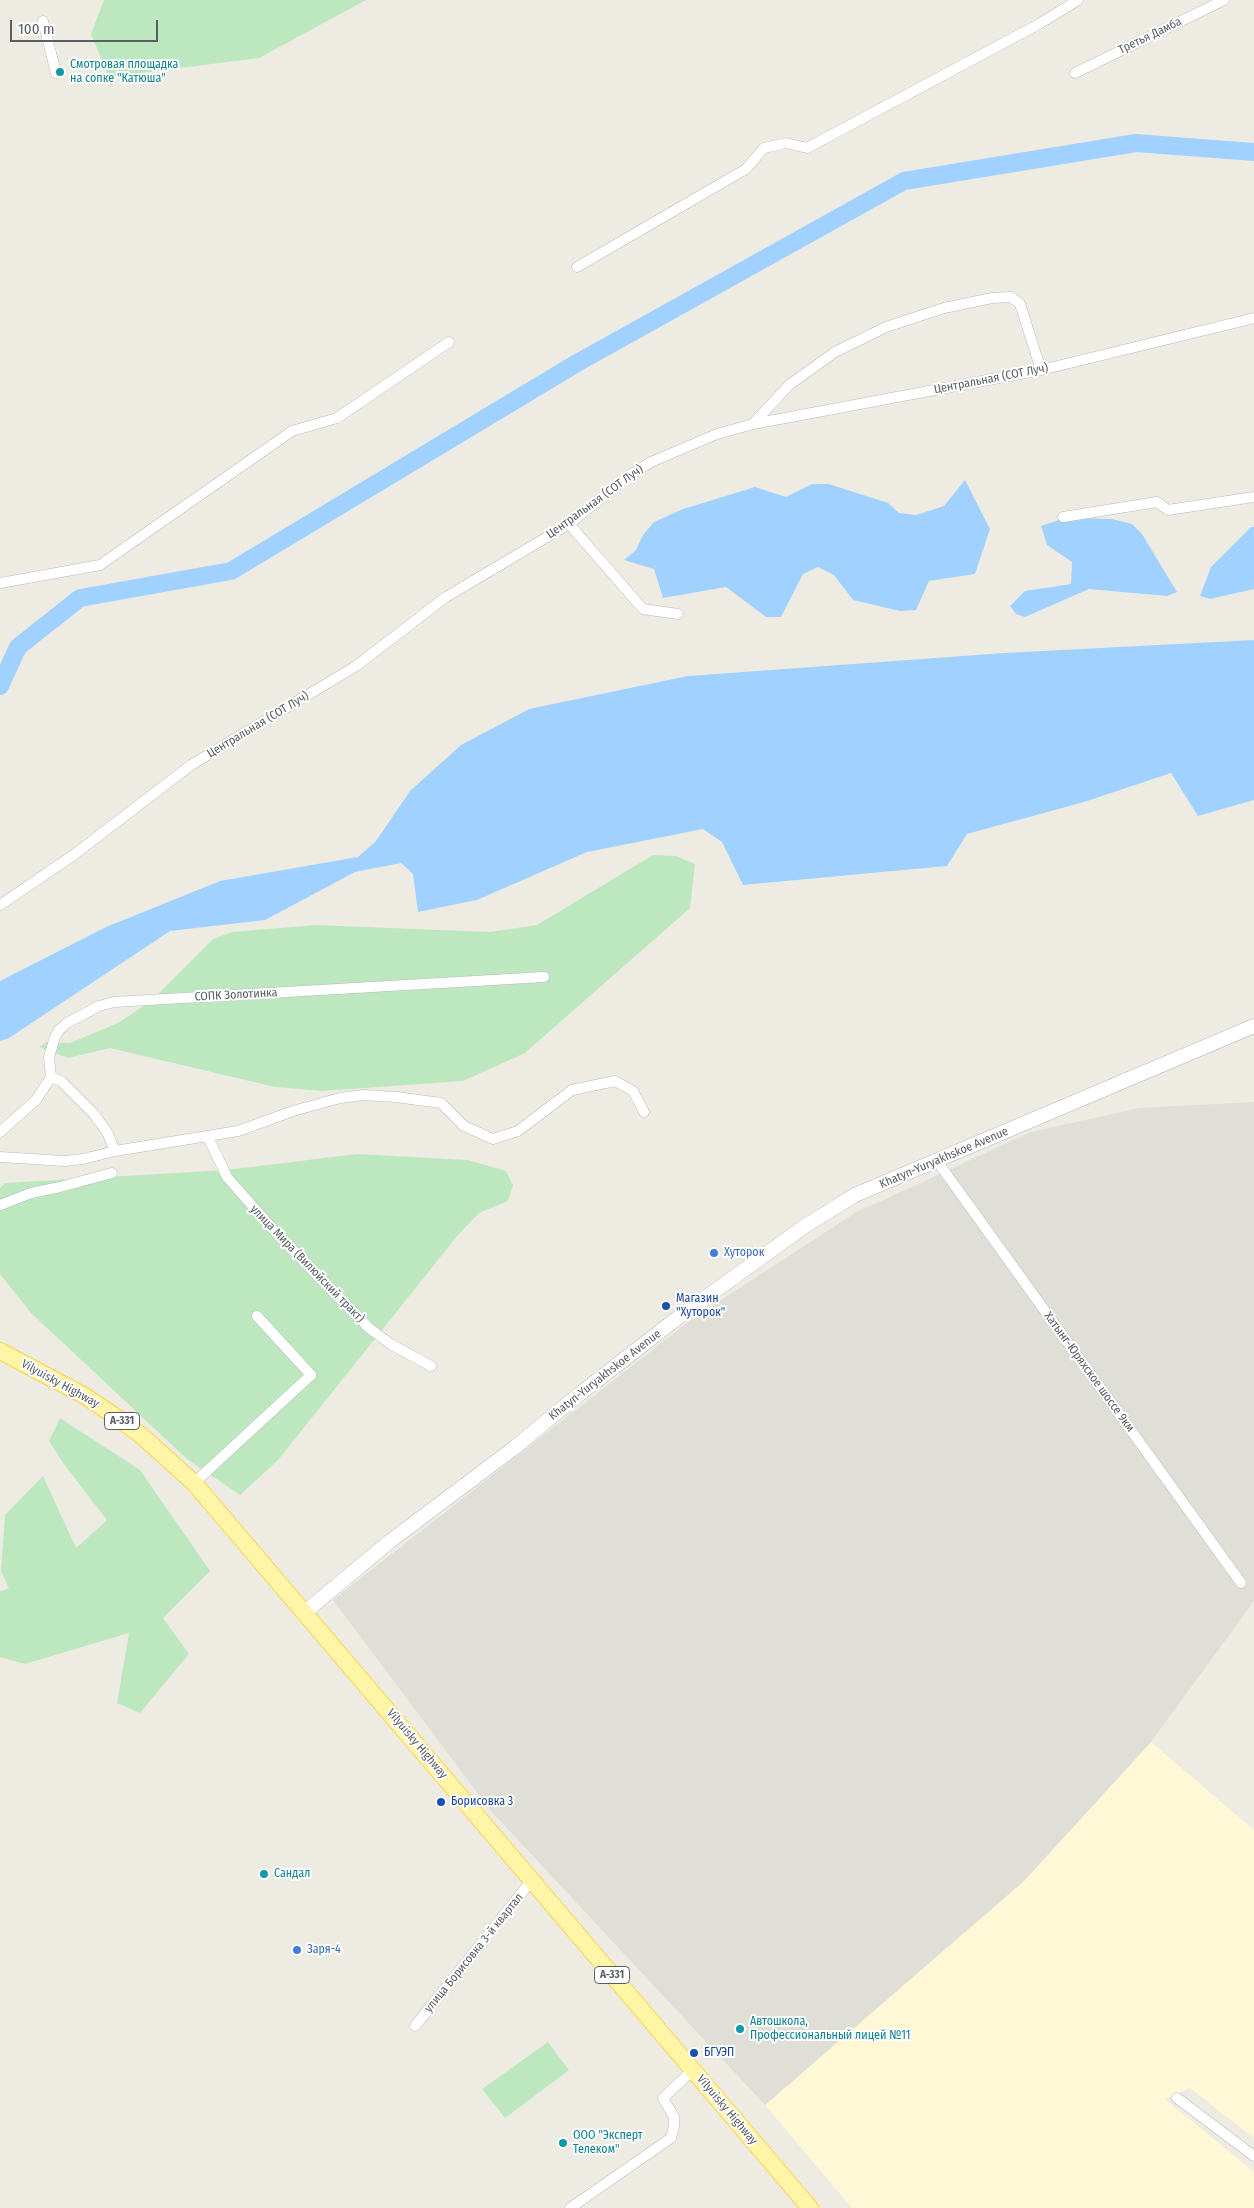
<!DOCTYPE html>
<meta charset="utf-8">
<style>
body{margin:0}
#map{position:relative;width:1254px;height:2208px;overflow:hidden;background:#eeece2;font-family:"Fira Sans Condensed",sans-serif}
canvas{display:block}
.scale{position:absolute;left:10px;top:20px;width:148px;height:22px;box-sizing:border-box;border:2px solid #5a5e64;border-top:0;padding-left:6px;font-size:15px;line-height:18px;white-space:nowrap;color:#5a5e64;-webkit-text-stroke:4px #fff;paint-order:stroke}
</style>
<div id="map">
<canvas width="1254" height="2208"></canvas>
<div class="scale">100 m</div>
</div>
<script>
const context = document.querySelector('canvas').getContext('2d');
context.lineJoin = 'round';
function fill(path, color) { context.fillStyle = color; context.fill(path, 'evenodd'); }
const toPath = rows => new Path2D(rows.map(r => 'M' + r).join(''));
function strokePath(path, color, width, dash) { context.strokeStyle = color; context.lineWidth = width; context.lineCap = dash ? 'butt' : 'round'; context.setLineDash(dash || []); context.stroke(path); }
function write(font, color, halo, rows, align = 'center') {
  context.font = font + ' "Fira Sans Condensed",sans-serif'; context.lineWidth = 4; context.setLineDash([]); context.textBaseline = 'middle'; context.strokeStyle = halo; context.fillStyle = color; for (const [text, x, y, turn = 0] of rows) {
    context.save(); context.translate(x, y); context.rotate((+turn || 0) * Math.PI / 180); context.textAlign = isNaN(turn) ? turn : align; if (halo) context.strokeText(text, 0, 0); context.fillText(text, 0, 0); context.restore();
  }
}
const commercial = toPath([
 [1151,1742,1254,1830,1254,2138,1190,2088,1165,2099,1254,2172,1254,2208,852,2208,765,2105,1024,1881]
]);
const industrial = toPath([
 [1254,1102,1254,1601,1151,1742,1024,1881,765,2105,491,1811,333,1600,692,1319,855,1213,1031,1132,1139,1108]
]);
const green = toPath([
 [104,0,366,0,259,58,109,77,91,34],
 [653,855,676,856,695,864,690,908,525,1053,463,1081,322,1091,275,1087,110,1048,68,1058,39,1047,47,1042,70,1043,118,1023,151,1001,213,939,232,932,316,925,490,932,537,925],
 [357,1154,468,1160,506,1171,513,1185,508,1201,479,1213,458,1235,278,1460,240,1495,187,1459,31,1313,0,1274,0,1188,5,1183,226,1170],
 [60,1418,140,1470,210,1571,163,1618,189,1654,140,1713,117,1703,129,1633,25,1664,0,1657,0,1591,9,1589,1,1571,5,1515,43,1476,76,1548,107,1520,63,1463,49,1441],
 [548,2042,569,2070,505,2118,482,2089]
]);
const water = toPath([
 [965,480,990,529,975,574,929,581,916,610,900,611,853,600,834,575,818,567,803,574,781,617,766,617,726,587,663,598,654,569,624,560,636,550,643,535,654,522,683,509,755,487,786,497,812,484,829,484,888,503,899,513,916,515,944,506],
 [1065,518,1112,519,1132,524,1142,534,1177,592,1167,596,1089,589,1025,617,1016,614,1010,606,1025,591,1071,584,1072,562,1047,545,1041,526],
 [1251,527,1254,527,1254,589,1210,599,1200,596,1211,567],
 [1254,640,1254,800,1198,816,1171,773,1084,802,967,834,947,866,743,885,722,842,703,829,587,852,477,900,418,912,413,874,401,863,355,872,265,920,170,931,9,1038,0,1041,0,981,106,927,220,881,358,857,376,841,410,791,461,745,529,709,688,676,1004,653]
]);
const river = toPath([
 [0,686,18,647,80,598,231,571,577,363,904,181,1136,143,1254,152]
]);
const street = toPath([
 [43,21,56,73,60,72],
 [1075,73,1224,0],
 [577,267,746,169,764,148,786,143,807,148,1039,24,1078,0],
 [753,424,789,385,835,352,886,327,944,308,992,298,1011,297,1020,304,1041,370],
 [1063,517,1157,502,1168,510,1254,497],
 [569,524,643,609,678,614],
 [0,583,100,565,292,431,337,418,449,342],
 [0,905,75,854,191,765,356,666,446,597,569,524,630,475,651,462,717,434,753,424,1041,370,1254,318],
 [51,1077,61,1081,93,1113,107,1132,115,1151],
 [0,1132,36,1100,51,1077,49,1057,55,1037,59,1030,67,1023,99,1006,114,1002,544,977],
 [208,1137,227,1177,278,1235,369,1328,392,1345,431,1366],
 [0,1157,64,1161,83,1159,115,1151,238,1131,293,1111,340,1098,363,1095,396,1097,441,1103,464,1126,493,1139,518,1131,572,1090,615,1081,633,1091,644,1112],
 [937,1161,1241,1583],
 [0,1205,31,1193,60,1187,112,1173],
 [194,1483,311,1375,257,1316],
 [415,2026,532,1880],
 [1177,2098,1254,2156],
 [570,2208,671,2138,674,2126,674,2117,663,2098,693,2070]
]);
const secondary = toPath([
 [305,1612,389,1542,514,1448,577,1396,680,1316,805,1226,855,1195,1254,1026]
]);
const primary = toPath([
 [0,1351,85,1396,113,1415,142,1436,194,1483,810,2208]
]);
const markers = [
 [60,72,5,"#0f9aa8"],
 [714,1253,5,"#3f7fe0"],
 [666,1306,5,"#1a4fb4"],
 [441,1802,5,"#1a4fb4"],
 [264,1874,5,"#0f9aa8"],
 [297,1950,5,"#3f7fe0"],
 [740,2029,5,"#0f9aa8"],
 [694,2053,5,"#1a4fb4"],
 [563,2143,5,"#0f9aa8"]
];
const shields = [
 [122,1421,35],
 [612,1975,35]
];
const shieldNames = [
 ["А-331",122,1421],
 ["А-331",612,1975]
];
const streetNames = [
 ["Третья Дамба",1150,36,-26],
 ["Центральная (СОТ Луч)",991,379,-11],
 ["Центральная (СОТ Луч)",595,502,-36],
 ["Центральная (СОТ Луч)",258,725,-31],
 ["СОПК Золотинка",236,995,-3],
 ["Khatyn-Yuryakhskoe Avenue",944,1158,-23],
 ["улица Мира (Вилюйский тракт)",307,1264,46],
 ["Хатынг-Юряхское шоссе 9км",1089,1372,54],
 ["Khatyn-Yuryakhskoe Avenue",605,1375,-38],
 ["Vilyuisky Highway",60,1384,29],
 ["Vilyuisky Highway",417,1744,50],
 ["улица Борисовка 3-й квартал",474,1953,-51],
 ["Vilyuisky Highway",727,2110,50]
];
const cultureNames = [
 ["Смотровая площадка",70,65],
 ["на сопке \"Катюша\"",70,79],
 ["Сандал",274,1874],
 ["Автошкола,",750,2022],
 ["Профессиональный лицей №11",750,2036],
 ["ООО \"Эксперт",573,2136],
 ["Телеком\"",573,2150]
];
const shopNames = [
 ["Хуторок",724,1253],
 ["Заря-4",307,1950]
];
const transitNames = [
 ["Магазин",676,1299],
 ["\"Хуторок\"",676,1313],
 ["Борисовка 3",451,1802],
 ["БГУЭП",704,2053]
];
fill(commercial, '#fff8d6');
fill(industrial, '#dfded7');
fill(green, '#bde8bf');
fill(water, '#a1d2ff');
strokePath(river, '#a1d2ff', 18);
strokePath(street, '#b7babf', 11);
strokePath(secondary, '#b8bbc2', 15);
strokePath(primary, '#fad250', 18);
strokePath(street, '#fff', 10);
strokePath(secondary, '#fff', 14);
strokePath(primary, '#fff5a6', 16);
for (const [x, y, r, color] of markers) { const dot = new Path2D(); dot.arc(x, y, r, 0, 2 * Math.PI); context.fillStyle = color; context.fill(dot); strokePath(dot, '#fff', 2); }
for (const [x, y, w] of shields) { const box = new Path2D(); box.roundRect(x - w / 2, y - 8.5, w, 17, 4); context.fillStyle = '#fff'; context.fill(box); strokePath(box, '#5a5e64', 1); }
write('bold 11px', '#5a5e64', null, shieldNames);
write('12px', '#5a5e64', '#fff', streetNames);
write('12px', '#0d838f', '#fff', cultureNames, 'left');
write('12px', '#366cbe', '#fff', shopNames, 'left');
write('12px', '#164399', '#fff', transitNames, 'left');
</script>
